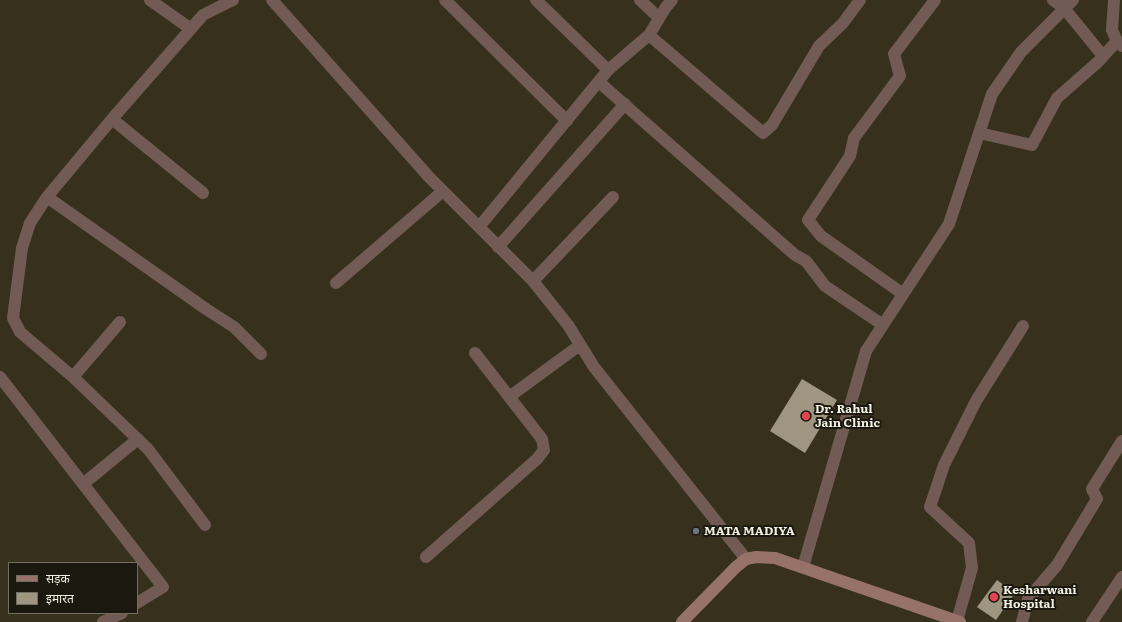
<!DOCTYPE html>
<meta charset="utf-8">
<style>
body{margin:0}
#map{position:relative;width:1122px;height:622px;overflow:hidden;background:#36301d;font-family:Literata,"Noto Sans Devanagari",serif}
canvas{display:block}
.legend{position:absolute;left:8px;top:562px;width:130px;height:52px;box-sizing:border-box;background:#1b1810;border:1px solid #716e64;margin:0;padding:5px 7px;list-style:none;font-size:12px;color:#f2efe3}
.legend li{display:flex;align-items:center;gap:8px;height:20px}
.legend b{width:20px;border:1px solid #716e64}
</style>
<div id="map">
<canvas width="1122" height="622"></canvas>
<ul class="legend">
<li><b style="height:5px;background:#977268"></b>सड़क</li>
<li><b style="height:11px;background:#9e9680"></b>इमारत</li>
</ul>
</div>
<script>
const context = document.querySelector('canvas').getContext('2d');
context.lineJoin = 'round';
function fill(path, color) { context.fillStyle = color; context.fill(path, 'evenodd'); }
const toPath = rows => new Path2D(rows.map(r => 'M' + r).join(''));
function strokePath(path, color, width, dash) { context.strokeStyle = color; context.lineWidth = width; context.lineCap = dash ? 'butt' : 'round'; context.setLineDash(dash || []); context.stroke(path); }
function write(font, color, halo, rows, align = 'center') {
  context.font = font + ' Literata,serif'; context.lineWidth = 4; context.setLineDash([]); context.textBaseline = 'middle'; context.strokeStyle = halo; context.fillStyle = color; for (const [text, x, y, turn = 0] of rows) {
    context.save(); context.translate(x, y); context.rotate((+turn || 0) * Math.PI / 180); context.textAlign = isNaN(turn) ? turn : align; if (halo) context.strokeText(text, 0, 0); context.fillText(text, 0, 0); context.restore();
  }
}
const building = toPath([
 [802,379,837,400,805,453,770,431],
 [997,580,1015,593,996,620,977,607]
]);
const street = toPath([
 [150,0,191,29],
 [272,0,429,177,533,281,568,325,594,367,746,559],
 [445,0,567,121],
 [536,0,608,70],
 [640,0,659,18],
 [1053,0,1064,8,1103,56],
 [1114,0,1112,30,1117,41,1122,46],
 [649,35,763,133,772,125,819,46,843,23,860,0],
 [599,82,795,255,806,261,825,286,883,325],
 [112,119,203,193],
 [979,133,1032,145,1057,98,1098,62,1117,41],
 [47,197,206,309,234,327,261,354],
 [479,227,608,70,649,35,666,7,672,0],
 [498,247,625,104],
 [533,281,613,197],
 [336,283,443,191],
 [903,294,821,236,808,220,850,156,854,138,900,76,894,54,935,0],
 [0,377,163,587,137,603],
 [73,377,120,322],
 [509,397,580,345],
 [83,484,138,439],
 [205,525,148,449,73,377,20,332,13,318,22,248,30,223,47,197,112,119,203,15,233,0],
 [426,557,537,459,544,450,542,439,475,353],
 [803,567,866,351,949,224,992,94,1021,52,1073,0],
 [957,621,972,568,969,543,930,507,944,465,976,401,1023,326],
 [103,622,122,613],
 [1022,622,1028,599,1057,565,1097,499,1092,489,1122,441],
 [1092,622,1122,577]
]);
const secondary = toPath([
 [682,622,736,567,746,559,756,557,775,558,960,622]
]);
const markers = [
 [806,416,5,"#e0444e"],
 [696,531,4,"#6b7280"],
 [994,597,5,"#e0444e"]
];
const poiNames = [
 ["Dr. Rahul",815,409],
 ["Jain Clinic",815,423],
 ["MATA MADIYA",704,531],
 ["Kesharwani",1003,590],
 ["Hospital",1003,604]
];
fill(building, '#9e9680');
strokePath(street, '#725b55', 12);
strokePath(secondary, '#977268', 12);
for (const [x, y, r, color] of markers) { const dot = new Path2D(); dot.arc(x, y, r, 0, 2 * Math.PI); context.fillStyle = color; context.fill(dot); strokePath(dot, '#1b1810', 1.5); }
write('bold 12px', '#f2efe3', '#1b1810', poiNames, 'left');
</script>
